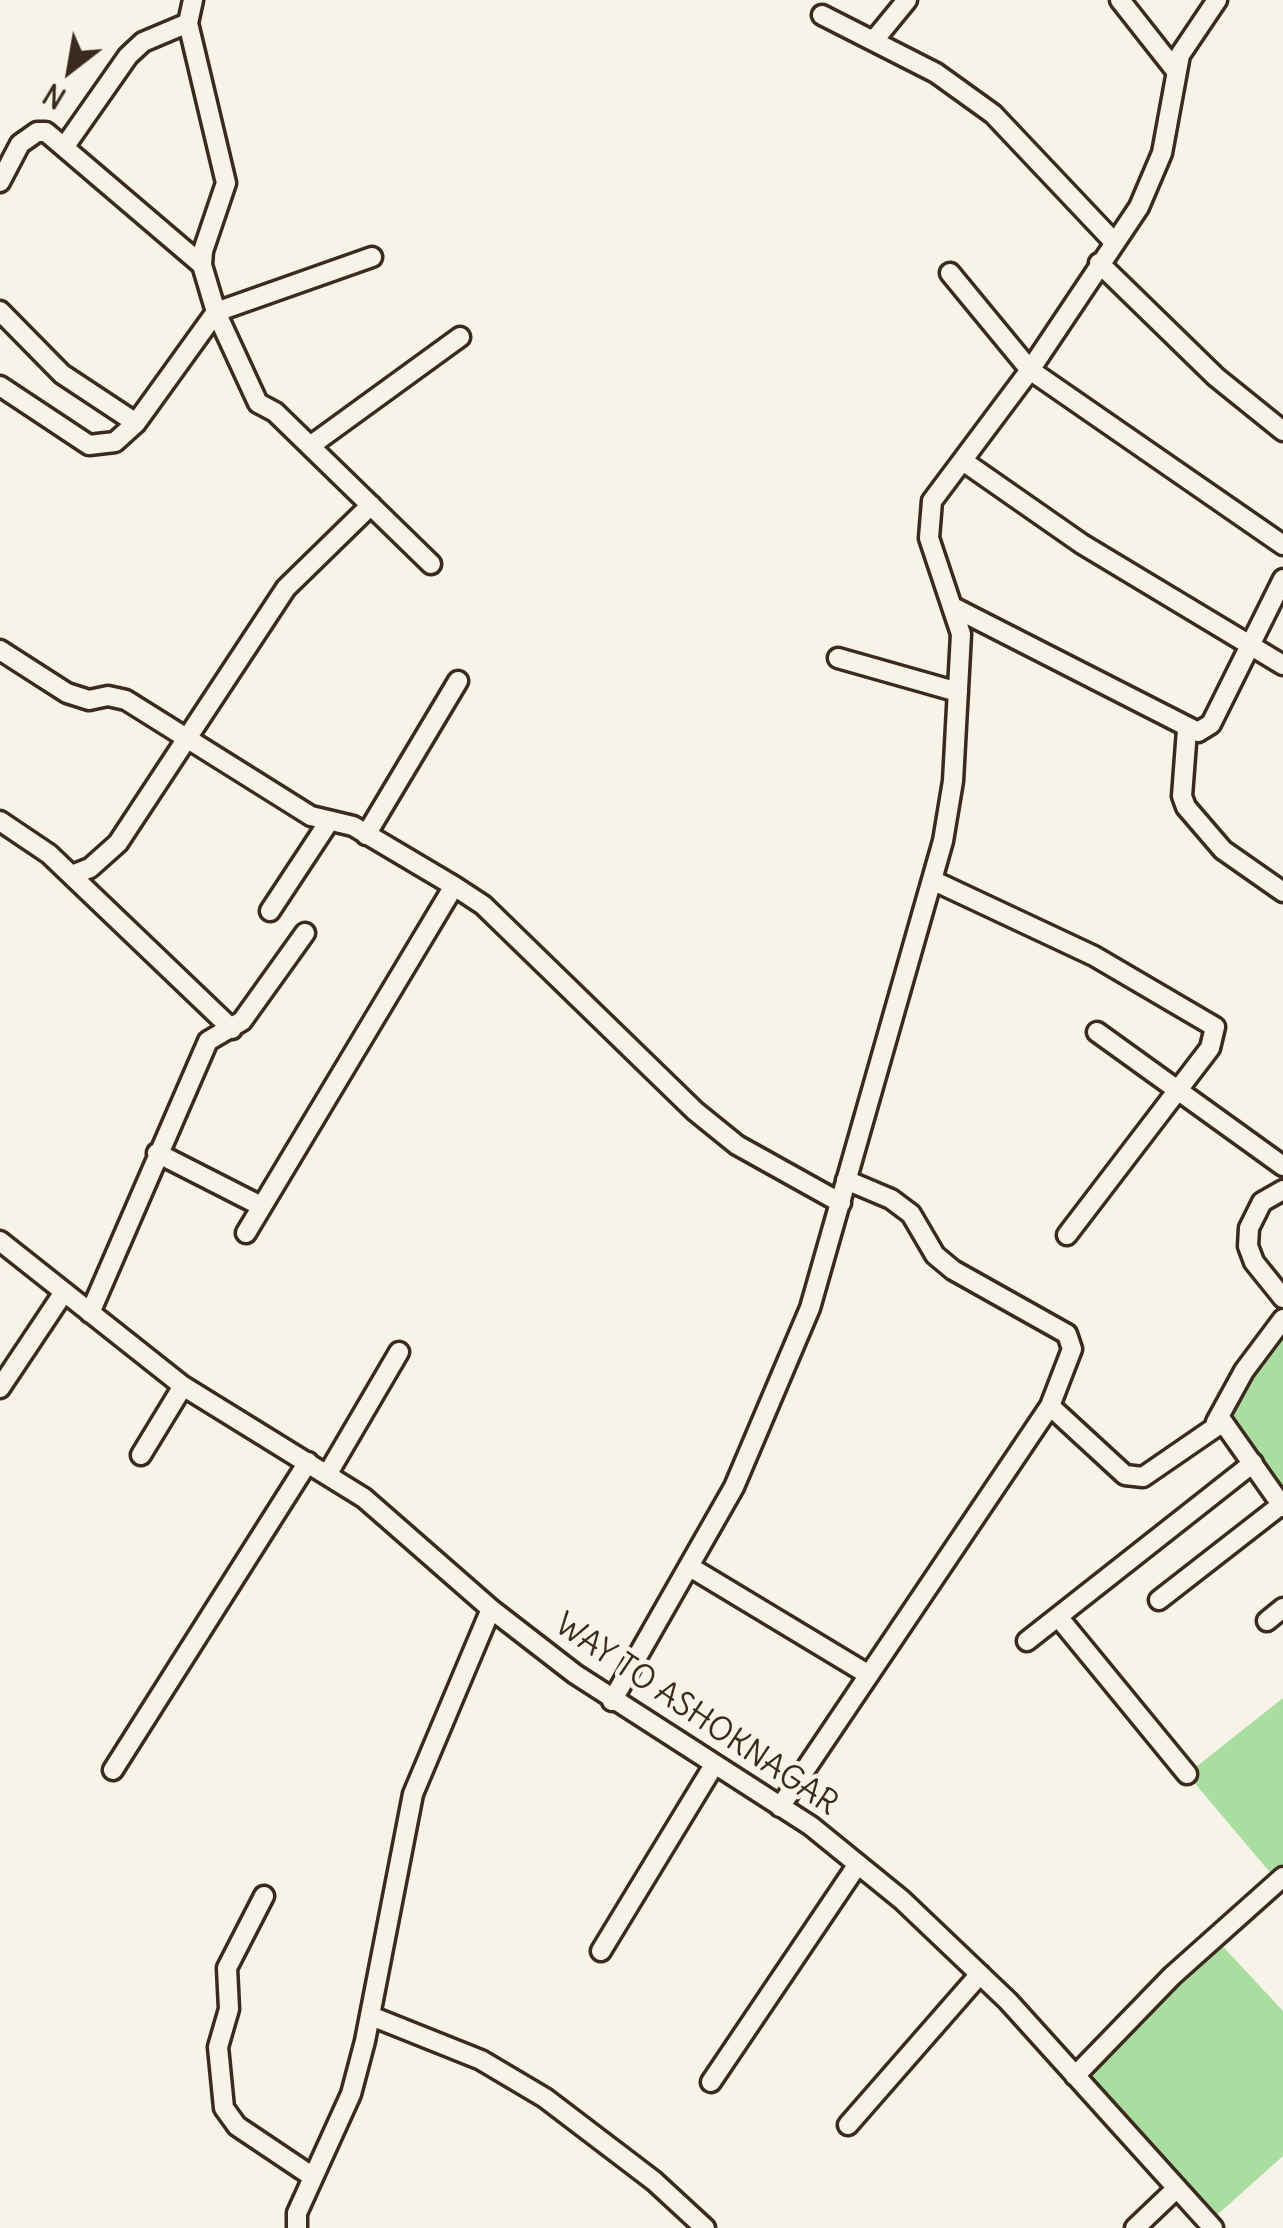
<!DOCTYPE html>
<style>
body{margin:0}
#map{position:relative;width:1283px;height:2228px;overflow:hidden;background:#f7f3e8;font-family:Delius,sans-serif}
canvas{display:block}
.north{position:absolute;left:20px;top:20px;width:100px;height:100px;-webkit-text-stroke:8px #f7f3e8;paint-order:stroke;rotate:211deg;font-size:28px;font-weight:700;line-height:40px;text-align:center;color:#3b2a1e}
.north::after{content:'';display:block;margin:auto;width:35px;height:45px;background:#3b2a1e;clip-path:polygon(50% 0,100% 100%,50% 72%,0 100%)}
</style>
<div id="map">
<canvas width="1283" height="2228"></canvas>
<div class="north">N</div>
</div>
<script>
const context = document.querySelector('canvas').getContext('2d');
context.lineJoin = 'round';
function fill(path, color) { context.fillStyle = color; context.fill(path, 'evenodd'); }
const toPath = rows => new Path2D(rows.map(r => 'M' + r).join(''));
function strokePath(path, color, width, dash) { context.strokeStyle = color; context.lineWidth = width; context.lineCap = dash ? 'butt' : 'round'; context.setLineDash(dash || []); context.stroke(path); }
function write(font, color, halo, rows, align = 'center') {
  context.font = font + ' Delius,sans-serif'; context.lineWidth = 9; context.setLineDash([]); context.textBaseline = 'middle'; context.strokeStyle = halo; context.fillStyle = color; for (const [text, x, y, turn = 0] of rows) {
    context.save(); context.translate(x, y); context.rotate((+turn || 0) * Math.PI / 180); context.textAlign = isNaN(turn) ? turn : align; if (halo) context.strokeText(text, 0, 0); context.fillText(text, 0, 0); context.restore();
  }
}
const green = toPath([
 [1283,1319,1283,1509,1216,1422],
 [1283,1698,1283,1877,1278,1882,1187,1774],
 [1215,1938,1283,2011,1283,2156,1208,2223,1075,2076]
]);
const minor = toPath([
 [193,0,188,23,226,183,203,251,202,265,216,312,258,403,275,412,431,564],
 [1120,0,1176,71],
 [822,15,936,73,993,114,1114,242],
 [875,39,907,0],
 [65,146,128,56,143,42,188,23],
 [0,182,20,144,37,132,46,132,202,265],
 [1099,263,1216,377,1283,431],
 [950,273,1030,370,1283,545],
 [0,311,62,374,136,423],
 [0,386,89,445,115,442,136,423,216,312,372,257],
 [310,446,460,337],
 [963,461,1082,544,1283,665],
 [955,608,1198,732,1211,724,1283,579],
 [0,650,67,693,89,700,108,696,126,700,311,816,353,826,454,886,483,905,695,1111,737,1145,841,1203],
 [838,658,958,692],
 [1187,730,1182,796,1186,807,1223,850,1283,892],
 [0,821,49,854,232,1029],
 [366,835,458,681],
 [72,875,90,868,118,843,286,588,371,505],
 [932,880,1094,956,1215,1027,1210,1048,1067,1235],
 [270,911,328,823],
 [1097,1032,1283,1166],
 [157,1153,261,1206],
 [846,1180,891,1199,911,1214,935,1255,953,1270,1067,1334,1072,1349,1050,1406,1125,1475,1143,1477,1223,1422,1283,1507],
 [1283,1190,1262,1202,1249,1228,1248,1246,1254,1262,1283,1298],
 [246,1233,454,886],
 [0,1241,183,1386,364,1498,491,1609,575,1674,811,1826,902,1900,1008,2001,1213,2228],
 [90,1313,208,1041,242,1021,305,933],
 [0,1388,64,1292],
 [1216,1422,1244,1371,1283,1319],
 [141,1455,183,1386],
 [327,1475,399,1352],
 [690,1567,869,1675],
 [1159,1600,1281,1505],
 [1059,1618,1187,1774],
 [1267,1621,1283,1608],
 [1027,1641,1253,1463],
 [612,1701,734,1487,810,1308,943,841,953,781,961,634,929,538,932,501,1030,370,1139,207,1162,153,1180,55,1217,0],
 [113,1770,308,1462],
 [780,1807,1050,1406],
 [264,1896,227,1968,229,2009,218,2047,224,2108,237,2126,313,2177],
 [601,1951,714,1765],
 [371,2016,481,2060,545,2098,654,2181,705,2228],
 [1075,2076,1172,1976,1283,1877],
 [711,2082,858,1864],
 [848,2125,980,1974],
 [297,2228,297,2213,351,2094,365,2041,413,1794,491,1609],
 [1135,2228,1177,2188]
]);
const streetNames = [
 ["WAY TO ASHOKNAGAR",696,1715,34]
];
fill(green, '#a9dea0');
strokePath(minor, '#3b2a1e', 25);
strokePath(minor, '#f7f3e8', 18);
write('32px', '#3b2a1e', '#f7f3e8', streetNames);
</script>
